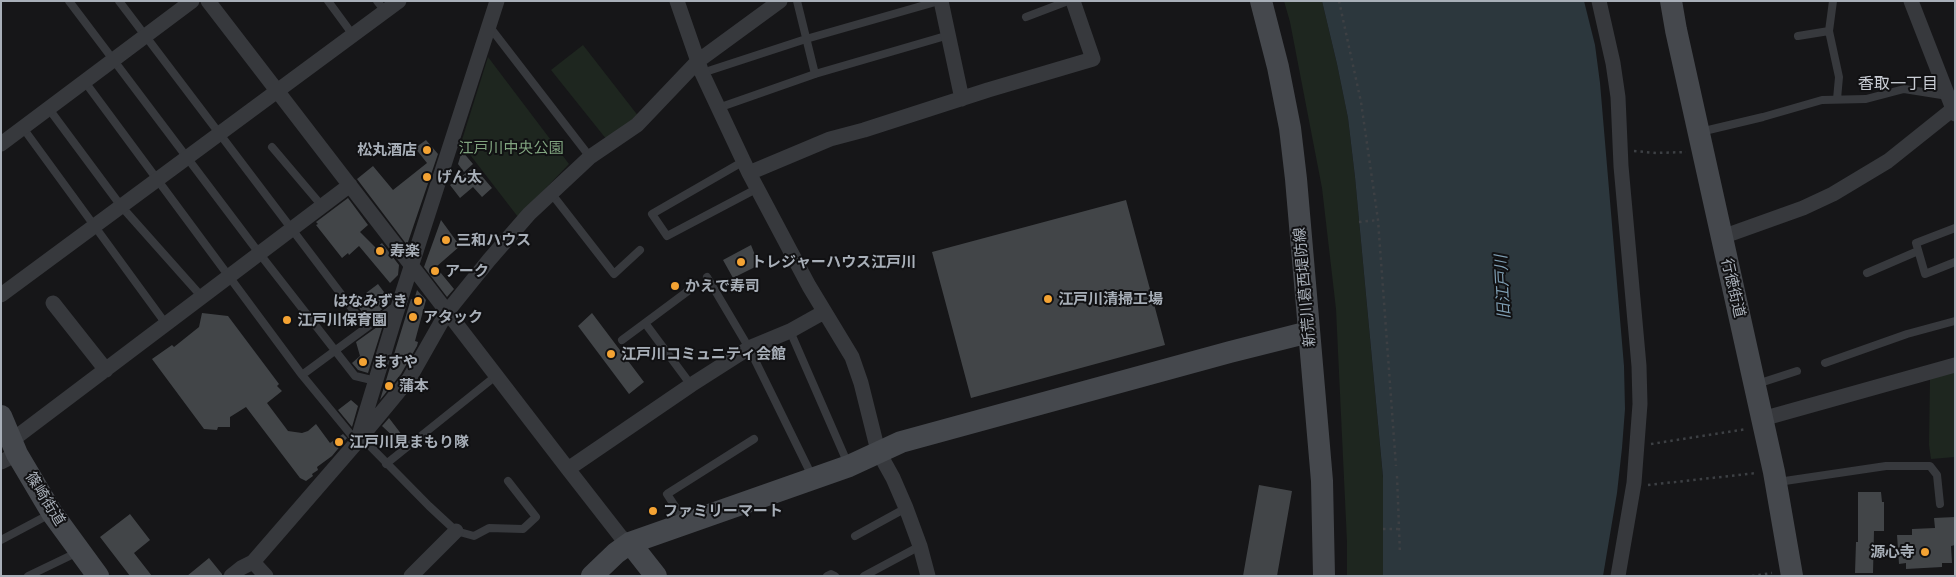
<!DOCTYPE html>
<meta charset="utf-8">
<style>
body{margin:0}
#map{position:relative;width:1956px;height:577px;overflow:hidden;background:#161618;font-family:"Alegreya Sans",sans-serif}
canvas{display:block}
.frame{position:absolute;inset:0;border:2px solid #a8afb8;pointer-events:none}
</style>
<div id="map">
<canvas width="1956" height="577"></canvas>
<div class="frame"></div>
</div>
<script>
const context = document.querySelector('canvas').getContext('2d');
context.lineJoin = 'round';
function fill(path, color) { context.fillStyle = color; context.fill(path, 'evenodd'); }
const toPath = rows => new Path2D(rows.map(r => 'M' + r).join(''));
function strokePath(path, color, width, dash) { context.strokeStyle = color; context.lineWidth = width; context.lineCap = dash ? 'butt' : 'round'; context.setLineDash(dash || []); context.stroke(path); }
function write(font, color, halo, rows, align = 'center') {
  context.font = font + ' "Alegreya Sans","Noto Sans JP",sans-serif'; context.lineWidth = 4; context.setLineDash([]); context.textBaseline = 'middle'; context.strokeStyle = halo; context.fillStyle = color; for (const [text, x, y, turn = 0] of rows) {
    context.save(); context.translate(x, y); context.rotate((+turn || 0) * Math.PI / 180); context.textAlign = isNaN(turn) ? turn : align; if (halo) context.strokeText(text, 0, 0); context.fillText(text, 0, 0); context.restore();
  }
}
const green = toPath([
 [1284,1,1322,1,1337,64,1348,118,1355,177,1383,478,1383,576,1347,576,1347,542,1336,309,1322,188,1290,22],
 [583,45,639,117,607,140,551,70],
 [488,57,569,164,518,217,461,143],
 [1955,372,1955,457,1931,459,1929,445,1930,379]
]);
const water = toPath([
 [1322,1,1584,1,1595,45,1600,83,1624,366,1625,409,1622,448,1617,493,1603,576,1383,576,1383,477,1355,177,1348,118,1337,64]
]);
const building = toPath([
 [426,140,438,154,407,245,357,179,373,166,393,190,427,163,415,148],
 [462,151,473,164,464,172,458,164],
 [474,167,492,188,482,197,473,187,460,198,450,185],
 [348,198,368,225,360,232,376,248,382,243,399,265,398,275,390,283,359,246,349,255,348,253,342,258,316,225,318,224,316,222],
 [1126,200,1165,345,971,398,932,252],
 [441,220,460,246,436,267,454,289,447,297,424,267],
 [751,245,759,265,733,278,723,260],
 [378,284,390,300,389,304,368,320,357,305,359,303,358,302,367,295,366,293],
 [417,290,426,300,415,341,418,342,417,346,401,374,380,400,411,299,414,300],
 [202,313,228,316,279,384,277,386,282,391,267,403,288,431,302,433,308,431,316,424,330,443,343,434,347,438,332,456,317,467,318,470,312,474,313,476,306,481,300,478,246,407,230,417,230,427,218,427,217,430,204,429,152,359,172,345,174,347,199,327],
 [592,313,644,382,629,394,578,326],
 [384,322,368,373,358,370,352,363,360,356,356,342],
 [351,400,358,406,352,427,338,410],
 [389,418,402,435,397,440,382,426],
 [1259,485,1292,491,1277,576,1243,576],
 [1858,492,1881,492,1882,502,1884,502,1884,531,1874,531,1873,573,1855,573,1856,542,1858,542],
 [130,514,150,540,134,553,152,576,130,576,100,537],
 [1955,517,1955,545,1951,546,1952,563,1942,563,1942,567,1906,569,1906,563,1899,564,1897,535,1912,535,1912,529,1935,528,1934,518],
 [209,558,222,574,222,576,187,576]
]);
const path = toPath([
 [1339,1,1361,102,1378,220,1396,466],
 [1634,151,1656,153,1686,152],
 [1359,222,1378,220],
 [1651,444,1747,429],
 [1397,476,1400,554],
 [1648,485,1757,473],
 [1383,529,1399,529],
 [1752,576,1772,573]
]);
const lane = toPath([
 [69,1,259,253,355,376,376,381],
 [119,1,366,327],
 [328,1,353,35],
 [377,1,385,11],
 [797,1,815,74],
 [1833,1,1829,31,1839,77,1837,99],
 [1026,17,1068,1],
 [489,26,590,157],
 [1798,36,1829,31],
 [702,73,806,39,939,1],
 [85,82,302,375,357,442],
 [718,108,815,74,949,35],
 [49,109,121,206,202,297],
 [23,128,166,324],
 [1700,132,1763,117,1822,100,1866,99,1904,89,1948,96],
 [272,147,322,206],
 [744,161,652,214,667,236,758,188],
 [551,193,614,274,640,250],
 [1955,228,1916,243,1925,274,1955,262],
 [1867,273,1918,251],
 [707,277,749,348,812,476],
 [645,323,688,291],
 [790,331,848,464],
 [622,340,645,323,691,385],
 [1825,363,1907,334,1955,321],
 [302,375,397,305],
 [1757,384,1797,371],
 [361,437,429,506,456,531,474,536,489,528,523,529,536,517,508,481],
 [386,464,497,375],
 [1778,482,1886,466,1930,466,1937,475,1940,504],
 [683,521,678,511,667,494,754,439],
 [855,536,906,508],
 [1,540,50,514],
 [28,576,78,552],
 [827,576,831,574,835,576],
 [864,576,920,546]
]);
const street = toPath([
 [208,1,568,469,621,537,630,543],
 [677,1,702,73,749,173,809,286,852,357,861,383,878,451,893,478,906,508,920,546,928,576],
 [941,1,962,99],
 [1599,1,1613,63,1618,97,1621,166,1639,366,1640,404,1634,483,1618,576],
 [1911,1,1955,114],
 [1,144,192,1],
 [749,173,830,139,864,130,988,90,1093,59,1073,1],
 [1722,237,1803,208,1833,194,1888,161,1953,109],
 [1,295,399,1],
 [53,303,106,370],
 [1762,419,1955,365],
 [362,436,409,379,447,312,489,260,529,214,590,157,637,125,698,61,780,1],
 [11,441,350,185],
 [1,462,17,454],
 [568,469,691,385,749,348,790,331,824,312],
 [253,562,266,576],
 [231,576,241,568,253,562,357,442,399,304,497,1],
 [411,576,456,531]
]);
const secondary = toPath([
 [1261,1,1278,67,1290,128,1296,179,1322,481,1324,576],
 [1671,1,1676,30,1774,472,1792,576],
 [1,416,17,454,52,513,98,576],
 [630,543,656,576],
 [592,576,616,553,630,543,849,466,901,442,1230,352,1309,332]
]);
const markers = [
 [427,150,5,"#f4a333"],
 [427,177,5,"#f4a333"],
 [446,240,5,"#f4a333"],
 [380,251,5,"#f4a333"],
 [741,262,5,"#f4a333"],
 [435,271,5,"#f4a333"],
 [675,286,5,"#f4a333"],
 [1048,299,5,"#f4a333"],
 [418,301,5,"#f4a333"],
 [413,317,5,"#f4a333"],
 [287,320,5,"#f4a333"],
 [611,354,5,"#f4a333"],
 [363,362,5,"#f4a333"],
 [389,386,5,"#f4a333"],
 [339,442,5,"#f4a333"],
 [653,511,5,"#f4a333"],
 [1925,552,5,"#f4a333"]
];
const parkNames = [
 ["江戸川中央公園",511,148]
];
const poiNames = [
 ["松丸酒店",417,150,"right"],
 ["げん太",437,177],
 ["三和ハウス",456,240],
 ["寿楽",390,251],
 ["トレジャーハウス江戸川",751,262],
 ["アーク",445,271],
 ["かえで寿司",685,286],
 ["江戸川清掃工場",1058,299],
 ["はなみずき",408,301,"right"],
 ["アタック",423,317],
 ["江戸川保育園",297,320],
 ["江戸川コミュニティ会館",621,354],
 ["ますや",373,362],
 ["蒲本",399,386],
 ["江戸川見まもり隊",349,442],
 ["ファミリーマート",663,511],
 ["源心寺",1915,552,"right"]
];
const streetNames = [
 ["新荒川葛西堤防線",1305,287,-95],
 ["行徳街道",1733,288,77],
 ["篠崎街道",45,499,58]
];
const neighbourhoodNames = [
 ["香取一丁目",1898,84]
];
const waterNames = [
 ["旧江戸川",1503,287,-93]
];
fill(green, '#1e261f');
fill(water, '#2c373d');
fill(building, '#424548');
strokePath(path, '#3d4044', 2.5, [2.5, 4]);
strokePath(lane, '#37393d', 8);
strokePath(street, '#37393d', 15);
strokePath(secondary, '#45484d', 22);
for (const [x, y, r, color] of markers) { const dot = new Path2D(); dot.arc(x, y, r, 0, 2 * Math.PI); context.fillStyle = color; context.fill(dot); strokePath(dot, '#111113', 2); }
write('15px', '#80a47f', '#111113', parkNames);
write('bold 15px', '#a8afb8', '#111113', poiNames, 'left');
write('15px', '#a8afb8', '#111113', streetNames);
write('16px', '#c9cdd4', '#111113', neighbourhoodNames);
write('italic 16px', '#7f9fb4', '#111113', waterNames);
</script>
